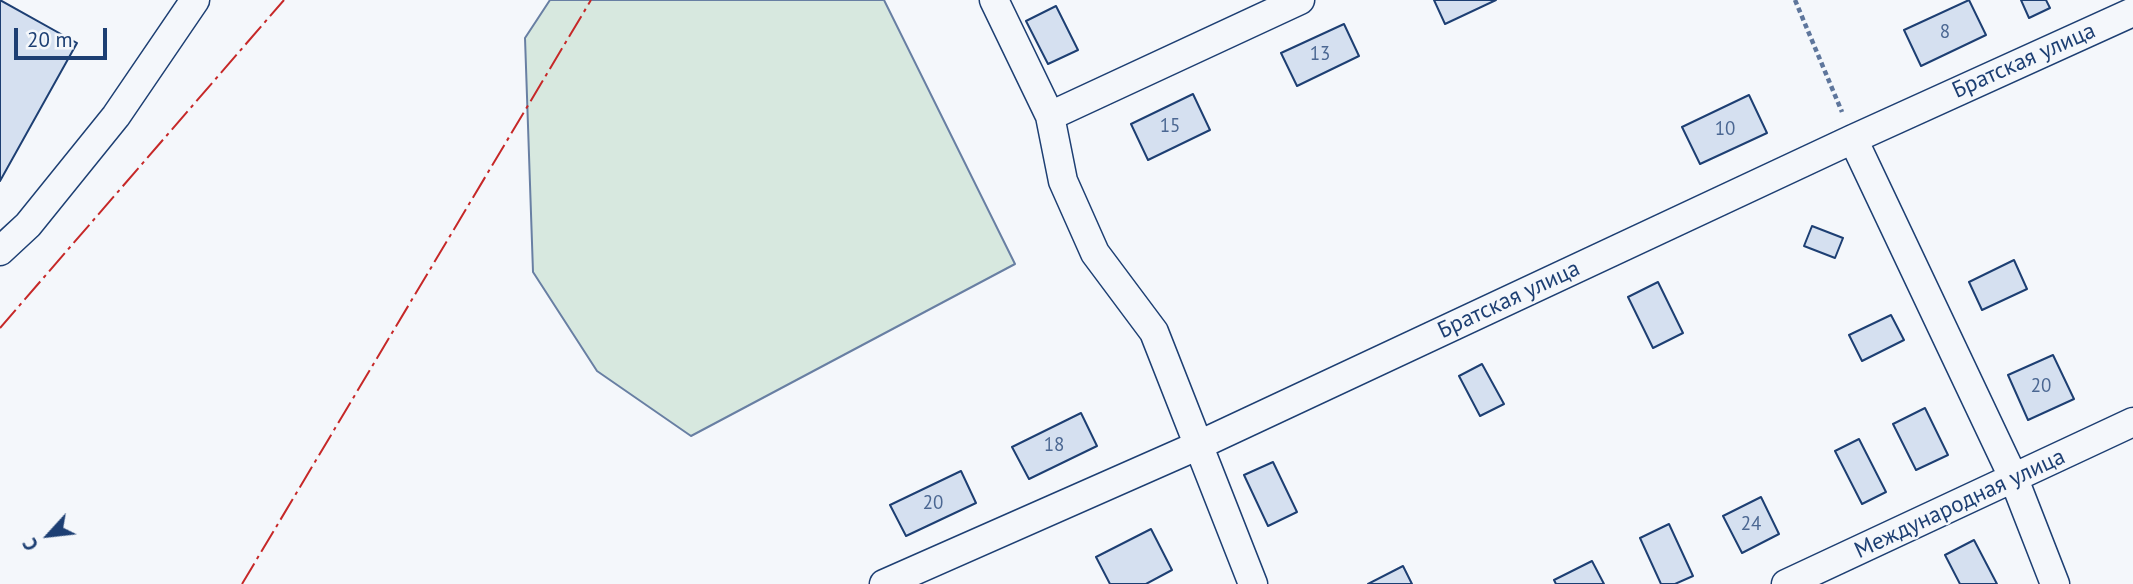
<!DOCTYPE html>
<meta charset="utf-8">
<style>
body{margin:0}
#map{position:relative;width:2133px;height:584px;overflow:hidden;background:#f4f7fb;font-family:"PT Sans",sans-serif}
canvas{display:block}
.north{position:absolute;left:14px;top:500px;width:70px;height:70px;-webkit-text-stroke:5px #f4f7fb;paint-order:stroke;rotate:243deg;font-size:19px;font-weight:700;line-height:28px;text-align:center;color:#1d3f73}
.north::after{content:'';display:block;margin:auto;width:24px;height:32px;background:#1d3f73;clip-path:polygon(50% 0,100% 100%,50% 72%,0 100%)}
.scale{position:absolute;left:14px;top:28px;width:93px;height:32px;box-sizing:border-box;border:4px solid #1d3f73;border-top:0;padding-left:9px;font-size:21px;line-height:24px;white-space:nowrap;color:#1d3f73;-webkit-text-stroke:5px #f4f7fb;paint-order:stroke}
</style>
<div id="map">
<canvas width="2133" height="584"></canvas>
<div class="north">С</div>
<div class="scale">20 m</div>
</div>
<script>
const context = document.querySelector('canvas').getContext('2d');
context.lineJoin = 'round';
function fill(path, color) { context.fillStyle = color; context.fill(path, 'evenodd'); }
const toPath = rows => new Path2D(rows.map(r => 'M' + r).join(''));
function strokePath(path, color, width, dash) { context.strokeStyle = color; context.lineWidth = width; context.lineCap = dash ? 'butt' : 'round'; context.setLineDash(dash || []); context.stroke(path); }
function write(font, color, halo, rows, align = 'center') {
  context.font = font + ' "PT Sans",sans-serif'; context.lineWidth = 5; context.setLineDash([]); context.textBaseline = 'middle'; context.strokeStyle = halo; context.fillStyle = color; for (const [text, x, y, turn = 0] of rows) {
    context.save(); context.translate(x, y); context.rotate((+turn || 0) * Math.PI / 180); context.textAlign = isNaN(turn) ? turn : align; if (halo) context.strokeText(text, 0, 0); context.fillText(text, 0, 0); context.restore();
  }
}
const green = toPath([
 [550,0,884,0,1015,264,691,436,597,371,533,272,525,38,550,0]
]);
const building = toPath([
 [0,0,77,43,0,181,0,0],
 [1434,0,1496,0,1445,24,1434,0],
 [1969,0,1986,35,1921,66,1904,30,1969,0],
 [2021,0,2046,0,2050,8,2029,18,2021,0],
 [1056,6,1078,50,1048,64,1026,21,1056,6],
 [1344,24,1359,56,1297,86,1281,53,1344,24],
 [1193,94,1210,130,1148,160,1131,124,1193,94],
 [1749,95,1767,133,1700,164,1682,127,1749,95],
 [1812,226,1843,238,1835,258,1804,246,1812,226],
 [2014,260,2027,289,1982,310,1969,282,2014,260],
 [1658,282,1683,333,1653,348,1628,297,1658,282],
 [1891,315,1904,340,1862,361,1849,335,1891,315],
 [2053,355,2074,399,2028,420,2008,375,2053,355],
 [1482,364,1504,404,1480,416,1459,376,1482,364],
 [1925,408,1948,455,1916,470,1893,424,1925,408],
 [1081,413,1097,446,1029,479,1012,447,1081,413],
 [1859,439,1886,492,1862,504,1835,451,1859,439],
 [1273,462,1297,512,1268,526,1244,475,1273,462],
 [961,471,976,503,906,536,890,505,961,471],
 [1761,497,1779,534,1742,553,1723,516,1761,497],
 [1669,524,1693,576,1675,584,1661,584,1640,538,1669,524],
 [1151,529,1172,570,1146,584,1110,584,1096,557,1151,529],
 [1974,540,1997,584,1960,584,1945,555,1974,540],
 [1592,561,1604,584,1556,584,1554,580,1592,561],
 [1403,566,1412,584,1368,584,1403,566]
]);
const path = toPath([
 [1795,0,1842,112]
]);
const minor = toPath([
 [994,0,1050,116,1063,181,1095,253,1154,332,1253,584],
 [1050,116,1300,0],
 [1853,139,2014,479,2055,584],
 [0,251,28,225,116,116,195,0],
 [884,584,1199,445,1853,139,2133,12],
 [1786,584,2133,422]
]);
const power = toPath([
 [0,328,284,0],
 [242,584,591,0]
]);
const numberNames = [
 ["8",1945,33],
 ["13",1320,55],
 ["15",1170,127],
 ["10",1725,130],
 ["20",2041,387],
 ["18",1054,446],
 ["20",933,504],
 ["24",1751,525]
];
const streetNames = [
 ["Братская улица",2024,61,-24],
 ["Братская улица",1509,300,-25],
 ["Международная улица",1960,504,-25]
];
fill(green, '#d7e8df');
strokePath(green, '#687fa3', 2);
fill(building, '#d5e0f0');
strokePath(building, '#1d3f73', 2);
strokePath(minor, '#1d3f73', 31);
strokePath(path, '#5e769c', 4.5, [5, 3.5]);
strokePath(minor, '#f4f7fb', 28);
strokePath(power, '#c62828', 2, [24, 5, 3.5, 5]);
write('19px', '#4b6792', null, numberNames);
write('23px', '#1d3f73', '#f4f7fb', streetNames);
</script>
